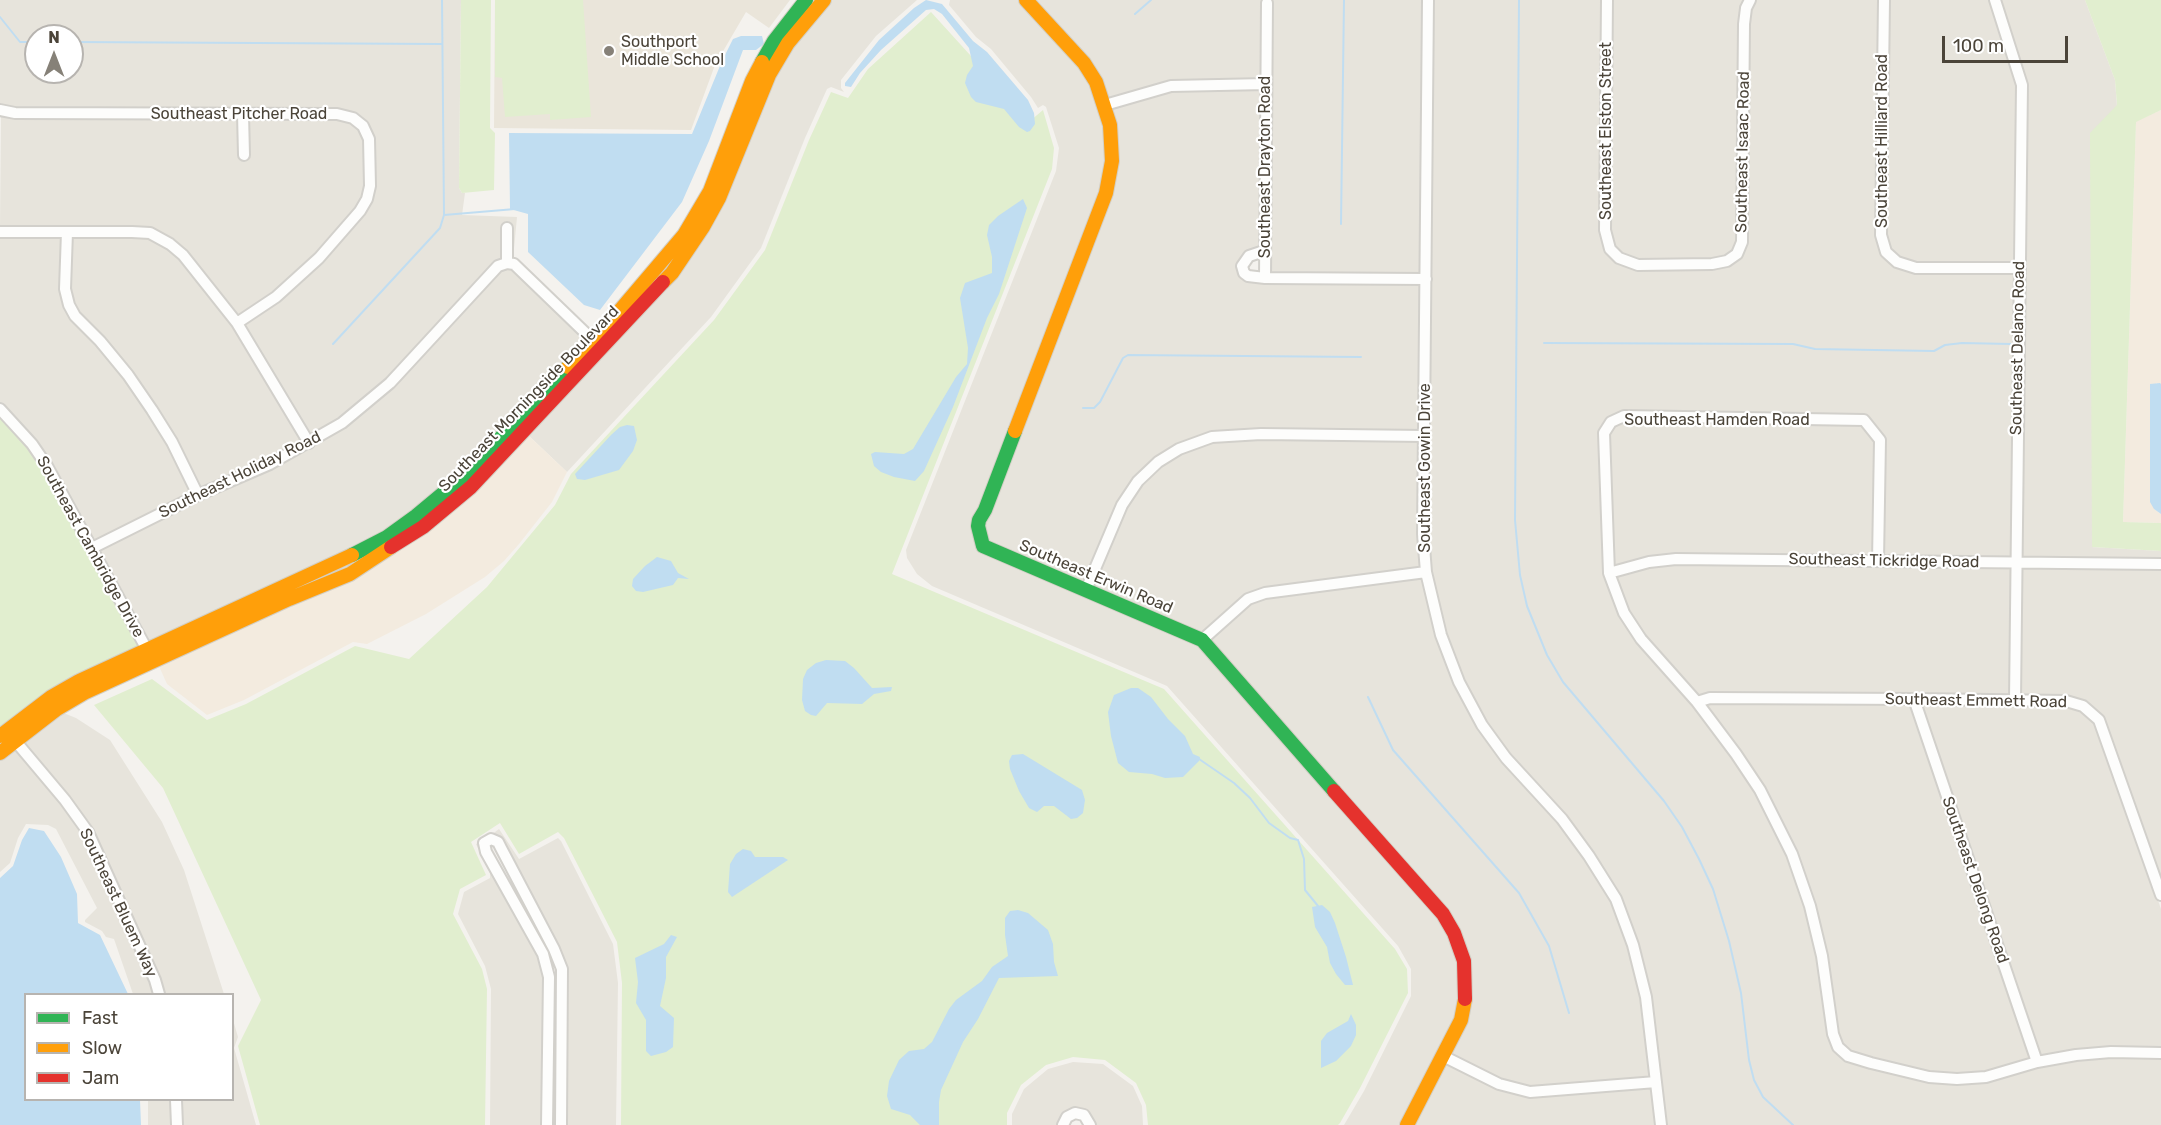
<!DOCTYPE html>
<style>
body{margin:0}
#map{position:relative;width:2161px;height:1125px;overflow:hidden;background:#f4f2ee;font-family:Rubik,sans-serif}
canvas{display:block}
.legend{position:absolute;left:24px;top:993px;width:210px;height:108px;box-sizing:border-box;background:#fff;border:2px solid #b7b4b0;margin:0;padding:8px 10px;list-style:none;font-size:18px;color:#4b4439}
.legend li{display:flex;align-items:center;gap:12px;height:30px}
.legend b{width:30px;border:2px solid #b7b4b0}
.north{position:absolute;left:24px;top:24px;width:60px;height:60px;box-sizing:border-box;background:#fff;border:2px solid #b7b4b0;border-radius:50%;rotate:0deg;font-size:16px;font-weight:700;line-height:24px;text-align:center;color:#4b4439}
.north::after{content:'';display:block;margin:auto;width:21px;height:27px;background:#868178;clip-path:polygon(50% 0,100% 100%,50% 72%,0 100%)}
.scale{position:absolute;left:1942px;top:36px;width:126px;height:27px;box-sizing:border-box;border:3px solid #4b4439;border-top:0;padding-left:8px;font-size:18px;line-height:21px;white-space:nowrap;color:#4b4439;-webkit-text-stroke:4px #fff;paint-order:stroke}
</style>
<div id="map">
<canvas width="2161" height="1125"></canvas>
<ul class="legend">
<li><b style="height:8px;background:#30b455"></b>Fast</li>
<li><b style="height:8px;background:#ff9f0a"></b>Slow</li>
<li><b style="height:8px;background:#e5322d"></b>Jam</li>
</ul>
<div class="north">N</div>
<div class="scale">100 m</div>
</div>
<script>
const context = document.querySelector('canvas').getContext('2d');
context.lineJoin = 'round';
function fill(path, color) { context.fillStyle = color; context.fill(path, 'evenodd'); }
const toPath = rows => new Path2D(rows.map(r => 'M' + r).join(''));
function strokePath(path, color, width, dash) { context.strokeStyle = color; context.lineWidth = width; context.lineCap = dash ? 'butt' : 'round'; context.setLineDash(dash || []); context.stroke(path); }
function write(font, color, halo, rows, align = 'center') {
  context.font = font + ' Rubik,sans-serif'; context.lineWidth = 4.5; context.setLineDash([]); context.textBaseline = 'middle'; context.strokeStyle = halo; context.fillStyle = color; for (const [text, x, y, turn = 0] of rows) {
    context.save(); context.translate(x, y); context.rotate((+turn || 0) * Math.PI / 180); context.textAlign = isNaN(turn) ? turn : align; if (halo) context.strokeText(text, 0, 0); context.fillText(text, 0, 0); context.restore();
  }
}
const residential = toPath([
 [0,0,461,0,459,188,462,193,465,193,462,215,517,217,513,259,511,259,511,224,503,223,503,259,387,379,340,419,311,437,243,324,364,214,373,139,337,109,15,108,0,105],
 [36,36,72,36,72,72,36,72],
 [830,0,917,0,876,36,841,80,841,88,844,92,831,87,827,89,805,138,761,248,711,317,567,472,528,435,675,276,766,91,792,46],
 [950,0,1020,0,1081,66,1101,107,1107,160,1102,192,976,538,1199,644,1439,917,1450,935,1459,962,1462,992,1457,1018,1402,1125,1344,1125,1364,1091,1411,996,1411,969,1398,946,1167,686,932,586,917,574,907,558,906,550,1056,171,1059,148,1046,107,1043,105,1038,108,1031,97,991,49,976,37,949,5],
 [1036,0,1263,0,1262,79,1171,81,1108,100,1034,2],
 [1272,0,1424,0,1421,274,1269,273],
 [1432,0,1603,0,1601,230,1614,262,1619,265,1639,269,1712,269,1728,266,1747,243,1749,24,1750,10,1755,0,1879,0,1877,234,1894,265,2015,273,2012,557,1883,557,1884,440,1867,417,1609,418,1605,569,1620,615,1733,757,1757,793,1788,856,1806,907,1818,957,1833,1048,1836,1054,1928,1082,1958,1084,1987,1082,2039,1066,2077,1059,2111,1057,2161,1058,2161,1125,1665,1125,1661,1077,1620,897,1485,722,1463,680,1445,634,1430,571,1427,534],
 [1611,0,1745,0,1738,241,1733,250,1725,256,1711,260,1639,260,1622,254,1614,246,1610,230],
 [1888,0,1990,0,2017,85,2015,263,1917,263,1899,257,1890,249,1886,234],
 [2000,0,2085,0,2115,80,2117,106,2092,547,2161,551,2161,559,2020,557,2026,84],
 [1262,89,1260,247,1246,252,1238,264,1252,282,1258,283,1421,283,1420,431,1260,429,1212,432,1177,445,1136,477,1084,584,986,542,983,522,1110,195,1111,109,1172,90],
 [1,115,239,118,240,160,248,159,248,119,336,119,351,122,360,129,364,141,366,185,363,197,357,208,316,254,274,293,237,317,172,240,159,231,150,228,0,227],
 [0,237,62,237,61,289,97,345,124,378,148,413,168,445,192,493,94,542,11,413,0,403],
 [71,237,149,238,167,248,180,259,233,326,303,441,268,460,200,489,175,440,73,303,70,288],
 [507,268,512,269,587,341,461,472,385,533,342,556,149,644,98,550,200,500,272,468,308,450,344,428,500,270],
 [1625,421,1862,425,1875,442,1874,556,1676,554,1613,567,1609,434,1614,426],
 [1261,439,1419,440,1421,567,1264,588,1201,635,1092,587,1126,508,1142,484,1161,466,1180,454,1213,441],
 [1677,564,2011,567,2011,696,1917,693,1698,696,1644,636,1628,610,1615,577,1650,567],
 [2020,567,2161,569,2161,882,2103,718,2086,702,2067,696,2019,696],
 [1422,577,1437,637,1503,762,1559,822,1585,858,1612,902,1629,947,1642,998,1651,1077,1530,1088,1500,1080,1449,1053,1466,1021,1458,931,1208,641,1250,604,1266,598],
 [1711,703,1911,704,2032,1058,1985,1072,1957,1075,1930,1072,1872,1058,1850,1051,1842,1044,1837,1033,1796,852,1705,705],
 [1920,704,2065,705,2081,710,2096,723,2161,909,2161,1048,2110,1047,2076,1050,2040,1056],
 [61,712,76,718,110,740,162,822,184,870,224,994,163,994,91,829,22,741],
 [15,747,62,803,84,835,151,981,154,994,133,994,114,939,106,937,102,931,85,922,85,920,97,908,56,829,48,825,26,824,18,838,10,863,0,872,0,759],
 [499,829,519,859,558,838,561,841,613,944,618,983,616,1125,565,1125,566,983,500,838,491,835],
 [480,842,539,956,544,978,543,1125,490,1125,491,989,485,966,458,914,464,892,490,878,490,873,476,844],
 [233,1020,238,1037,234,1048,256,1125,181,1125,181,1100,232,1100],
 [1073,1062,1103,1064,1133,1086,1142,1106,1143,1125,1094,1125,1090,1114,1085,1110,1075,1108,1064,1113,1059,1125,1012,1125,1012,1114,1024,1089,1048,1069],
 [1445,1062,1497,1089,1529,1097,1653,1087,1656,1125,1412,1125],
 [148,1100,172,1100,172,1125,148,1125]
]);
const commercial = toPath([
 [2161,110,2161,384,2156,383,2154,509,2161,514,2161,523,2123,522,2136,121],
 [528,435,567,472,552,502,519,544,504,561,485,577,426,614,367,644,353,642,244,700,207,715,167,684,158,664,347,580]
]);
const education = toPath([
 [495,0,790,0,769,28,746,12,715,65,691,130,494,128]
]);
const green = toPath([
 [461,0,491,0,490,128,495,133,494,190,462,193,459,188],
 [495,0,583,0,591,117,550,120,550,114,505,117,502,78,495,77],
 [2085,0,2161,0,2161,110,2136,122,2123,522,2161,523,2161,551,2092,547,2090,133,2117,105,2115,80],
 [931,12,1030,121,1043,110,1054,148,1052,169,892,574,1164,689,1395,949,1407,969,1408,993,1360,1088,1340,1123,1338,1125,1148,1125,1146,1105,1136,1083,1105,1060,1073,1057,1046,1065,1021,1085,1007,1113,1007,1125,621,1125,622,983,617,942,564,838,558,832,519,854,500,823,471,842,486,875,460,889,453,914,482,969,487,989,485,1125,260,1125,238,1046,261,1000,163,788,94,705,152,679,207,720,246,704,355,646,409,659,487,587,555,505,571,474,714,320,765,250,809,140,831,92,848,98,868,69],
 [0,416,28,447,44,469,141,648,0,729]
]);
const water = toPath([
 [926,0,942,4,973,41,987,52,1028,100,1034,113,1035,124,1030,131,1027,132,1019,127,1004,109,976,102,971,97,965,83,967,75,973,66,969,48,942,14,934,9,926,10,881,50,860,73,851,87,845,86,845,83,879,40,914,8],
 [741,36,762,36,764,44,756,50,743,50,709,141,682,202,600,310,584,305,528,252,528,214,510,209,509,133,692,134,722,61,733,39],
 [1023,199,1027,208,999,294,987,318,953,407,924,471,915,481,894,477,881,472,874,466,871,454,875,452,904,454,913,449,956,377,967,364,968,348,960,298,965,283,992,273,992,257,987,235,989,225,998,216],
 [2160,383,2161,384,2161,514,2154,509,2150,502,2150,384],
 [627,425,634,426,637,440,633,451,619,470,585,480,577,479,575,474,611,435,620,427],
 [657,557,671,561,678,573,689,579,678,578,673,585,643,592,636,591,632,586,633,579,645,566],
 [826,660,845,661,854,668,872,688,892,687,891,691,874,694,862,704,827,703,816,716,811,715,805,711,802,700,803,679,807,670,816,663],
 [1131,688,1138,688,1151,697,1168,719,1185,736,1193,754,1200,757,1199,761,1183,777,1165,778,1152,774,1129,772,1118,763,1111,736,1108,712,1114,695],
 [1023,754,1082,790,1085,800,1083,813,1077,818,1071,819,1054,806,1044,806,1037,812,1029,808,1019,791,1010,769,1009,761,1012,755],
 [29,828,44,831,61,857,77,894,78,923,100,935,128,994,26,994,26,1100,140,1100,141,1125,0,1125,0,878,13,866,22,840],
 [743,849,751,851,755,857,783,857,788,860,732,897,728,892,730,864,736,854],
 [1322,905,1330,912,1335,923,1346,957,1353,985,1345,985,1336,974,1330,963,1327,947,1315,927,1312,907],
 [1018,910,1028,913,1048,930,1053,944,1054,962,1058,976,999,978,978,1019,963,1042,941,1090,939,1102,939,1125,920,1125,910,1115,891,1109,887,1096,889,1081,899,1060,909,1051,924,1049,932,1042,949,1009,956,1000,982,981,992,967,1008,956,1005,935,1005,918,1010,911],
 [671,935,677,937,666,957,666,978,660,1006,674,1018,673,1047,666,1052,651,1056,646,1051,646,1020,636,1003,638,982,635,958,664,944],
 [1351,1014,1356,1025,1356,1035,1351,1046,1336,1061,1321,1068,1321,1041,1327,1033,1348,1021]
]);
const stream = toPath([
 [1519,0,1515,520,1520,575,1527,606,1547,655,1563,682,1664,801,1682,827,1699,859,1713,889,1729,941,1741,993,1749,1060,1754,1080,1763,1097,1793,1125],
 [1135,14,1151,0],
 [0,17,20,42,36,42],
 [72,42,441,44],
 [444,215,515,209],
 [1341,224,1344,0],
 [1544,343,1793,344,1815,349,1934,351,1945,345,1962,343,2011,344],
 [333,344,440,228,444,215,442,0],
 [1083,408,1094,408,1100,402,1123,358,1128,355,1361,357],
 [1368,697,1393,750,1519,893,1549,946,1569,1013],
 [1199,759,1234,783,1250,798,1269,823,1290,838,1298,840,1304,859,1305,890,1318,906]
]);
const street = toPath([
 [1428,0,1423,534,1426,572,1441,635,1459,682,1482,725,1506,758,1562,819,1589,856,1616,899,1633,945,1646,997,1661,1125],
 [1607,0,1605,230,1610,249,1619,258,1638,265,1712,264,1727,261,1737,254,1742,242,1744,24,1746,8,1750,0],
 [1884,0,1881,235,1886,252,1897,262,1916,268,2019,268],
 [1995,0,2022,85,2015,700],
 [1267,3,1265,278,1426,279],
 [1105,105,1171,86,1266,84],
 [0,110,15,113,337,114,353,118,363,126,369,139,370,186,367,199,360,211,319,258,276,297,237,323],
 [243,114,244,155],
 [507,228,507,263],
 [0,232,132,232,150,233,170,244,183,255,237,323,309,443],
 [67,232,65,289,69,305,75,316,100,341,128,375,152,410,172,442,198,495],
 [1264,251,1249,256,1242,266,1244,273,1248,276,1265,278],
 [507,263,514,264,599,346],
 [0,409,32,444,47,466,151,657],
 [92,548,198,495,270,464,342,423,390,383,498,266,507,263],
 [1878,561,1880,440,1864,420,1624,416,1611,422,1604,433,1609,573,1624,613,1641,639,1697,702,1736,754,1760,790,1792,854,1810,906,1822,956,1833,1034,1838,1047,1848,1056,1871,1063,1929,1077,1957,1079,1986,1077,2037,1062,2076,1055,2111,1052,2161,1053],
 [1609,573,1649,562,1676,559,2161,564],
 [1086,590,1122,505,1138,481,1158,462,1179,449,1212,437,1261,434,1424,436],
 [1202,640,1248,599,1265,593,1426,572],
 [1914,699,2037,1062],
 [1697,702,1710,698,1914,699,2066,701,2083,706,2099,720,2161,895],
 [12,737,65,800,88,832,155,980,159,994],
 [1443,1056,1499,1084,1530,1092,1656,1082],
 [176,1100,177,1125],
 [547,1125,549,977,543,954,486,852,484,843,491,839,498,842,501,848,554,949,562,969,561,1125],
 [1063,1125,1067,1117,1075,1113,1084,1115,1090,1125]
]);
const fast = toPath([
 [762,62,774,41,806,0],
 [1015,431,985,510,979,520,978,526,983,546,1202,640,1334,791],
 [352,555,387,537,416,516,464,476,568,367]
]);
const slow = toPath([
 [663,282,672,273,703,227,719,198,769,75,788,43,824,0],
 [568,367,594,341,684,235,710,191,752,81,762,62],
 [1015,431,1106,193,1112,161,1110,125,1096,82,1084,63,1026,0],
 [0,736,51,697,79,681,352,555],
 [0,753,57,709,84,693,289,599,350,574,391,547],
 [1407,1125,1461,1020,1465,999]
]);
const jam = toPath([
 [391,547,423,527,471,487,663,282],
 [1334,791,1443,914,1454,933,1464,961,1465,999]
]);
const markers = [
 [609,51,6,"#868178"]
];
const poiNames = [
 ["Southport",621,42],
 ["Middle School",621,60]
];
const streetNames = [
 ["Southeast Pitcher Road",239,114],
 ["Southeast Elston Street",1606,131,-90],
 ["Southeast Hilliard Road",1882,141,-90],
 ["Southeast Isaac Road",1743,152,-89],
 ["Southeast Drayton Road",1265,167,-90],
 ["Southeast Delano Road",2018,348,-89],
 ["Southeast Morningside Boulevard",529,399,-46],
 ["Southeast Hamden Road",1717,420],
 ["Southeast Gowin Drive",1425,468,-90],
 ["Southeast Holiday Road",240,475,-26],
 ["Southeast Cambridge Drive",90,547,61],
 ["Southeast Tickridge Road",1884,561,1],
 ["Southeast Erwin Road",1096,577,23],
 ["Southeast Emmett Road",1976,701,1],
 ["Southeast Delong Road",1975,880,71],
 ["Southeast Bluem Way",118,903,65]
];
fill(residential, '#e7e4dc');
fill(commercial, '#f3ebdf');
fill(education, '#eae5da');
fill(green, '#e1eecf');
fill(water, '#c0ddf1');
strokePath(stream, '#c0ddf1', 2);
strokePath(street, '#d2d0cb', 14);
strokePath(fast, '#d3cfc5', 16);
strokePath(slow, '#d3cfc5', 16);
strokePath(jam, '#d3cfc5', 16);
strokePath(street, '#fdfdfc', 10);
strokePath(fast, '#30b455', 14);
strokePath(slow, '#ff9f0a', 14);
strokePath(jam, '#e5322d', 14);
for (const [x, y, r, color] of markers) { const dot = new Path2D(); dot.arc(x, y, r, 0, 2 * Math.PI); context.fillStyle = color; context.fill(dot); strokePath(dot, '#fff', 2); }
write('16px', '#4b4439', '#fff', poiNames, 'left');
write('16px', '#4b4439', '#fff', streetNames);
</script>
